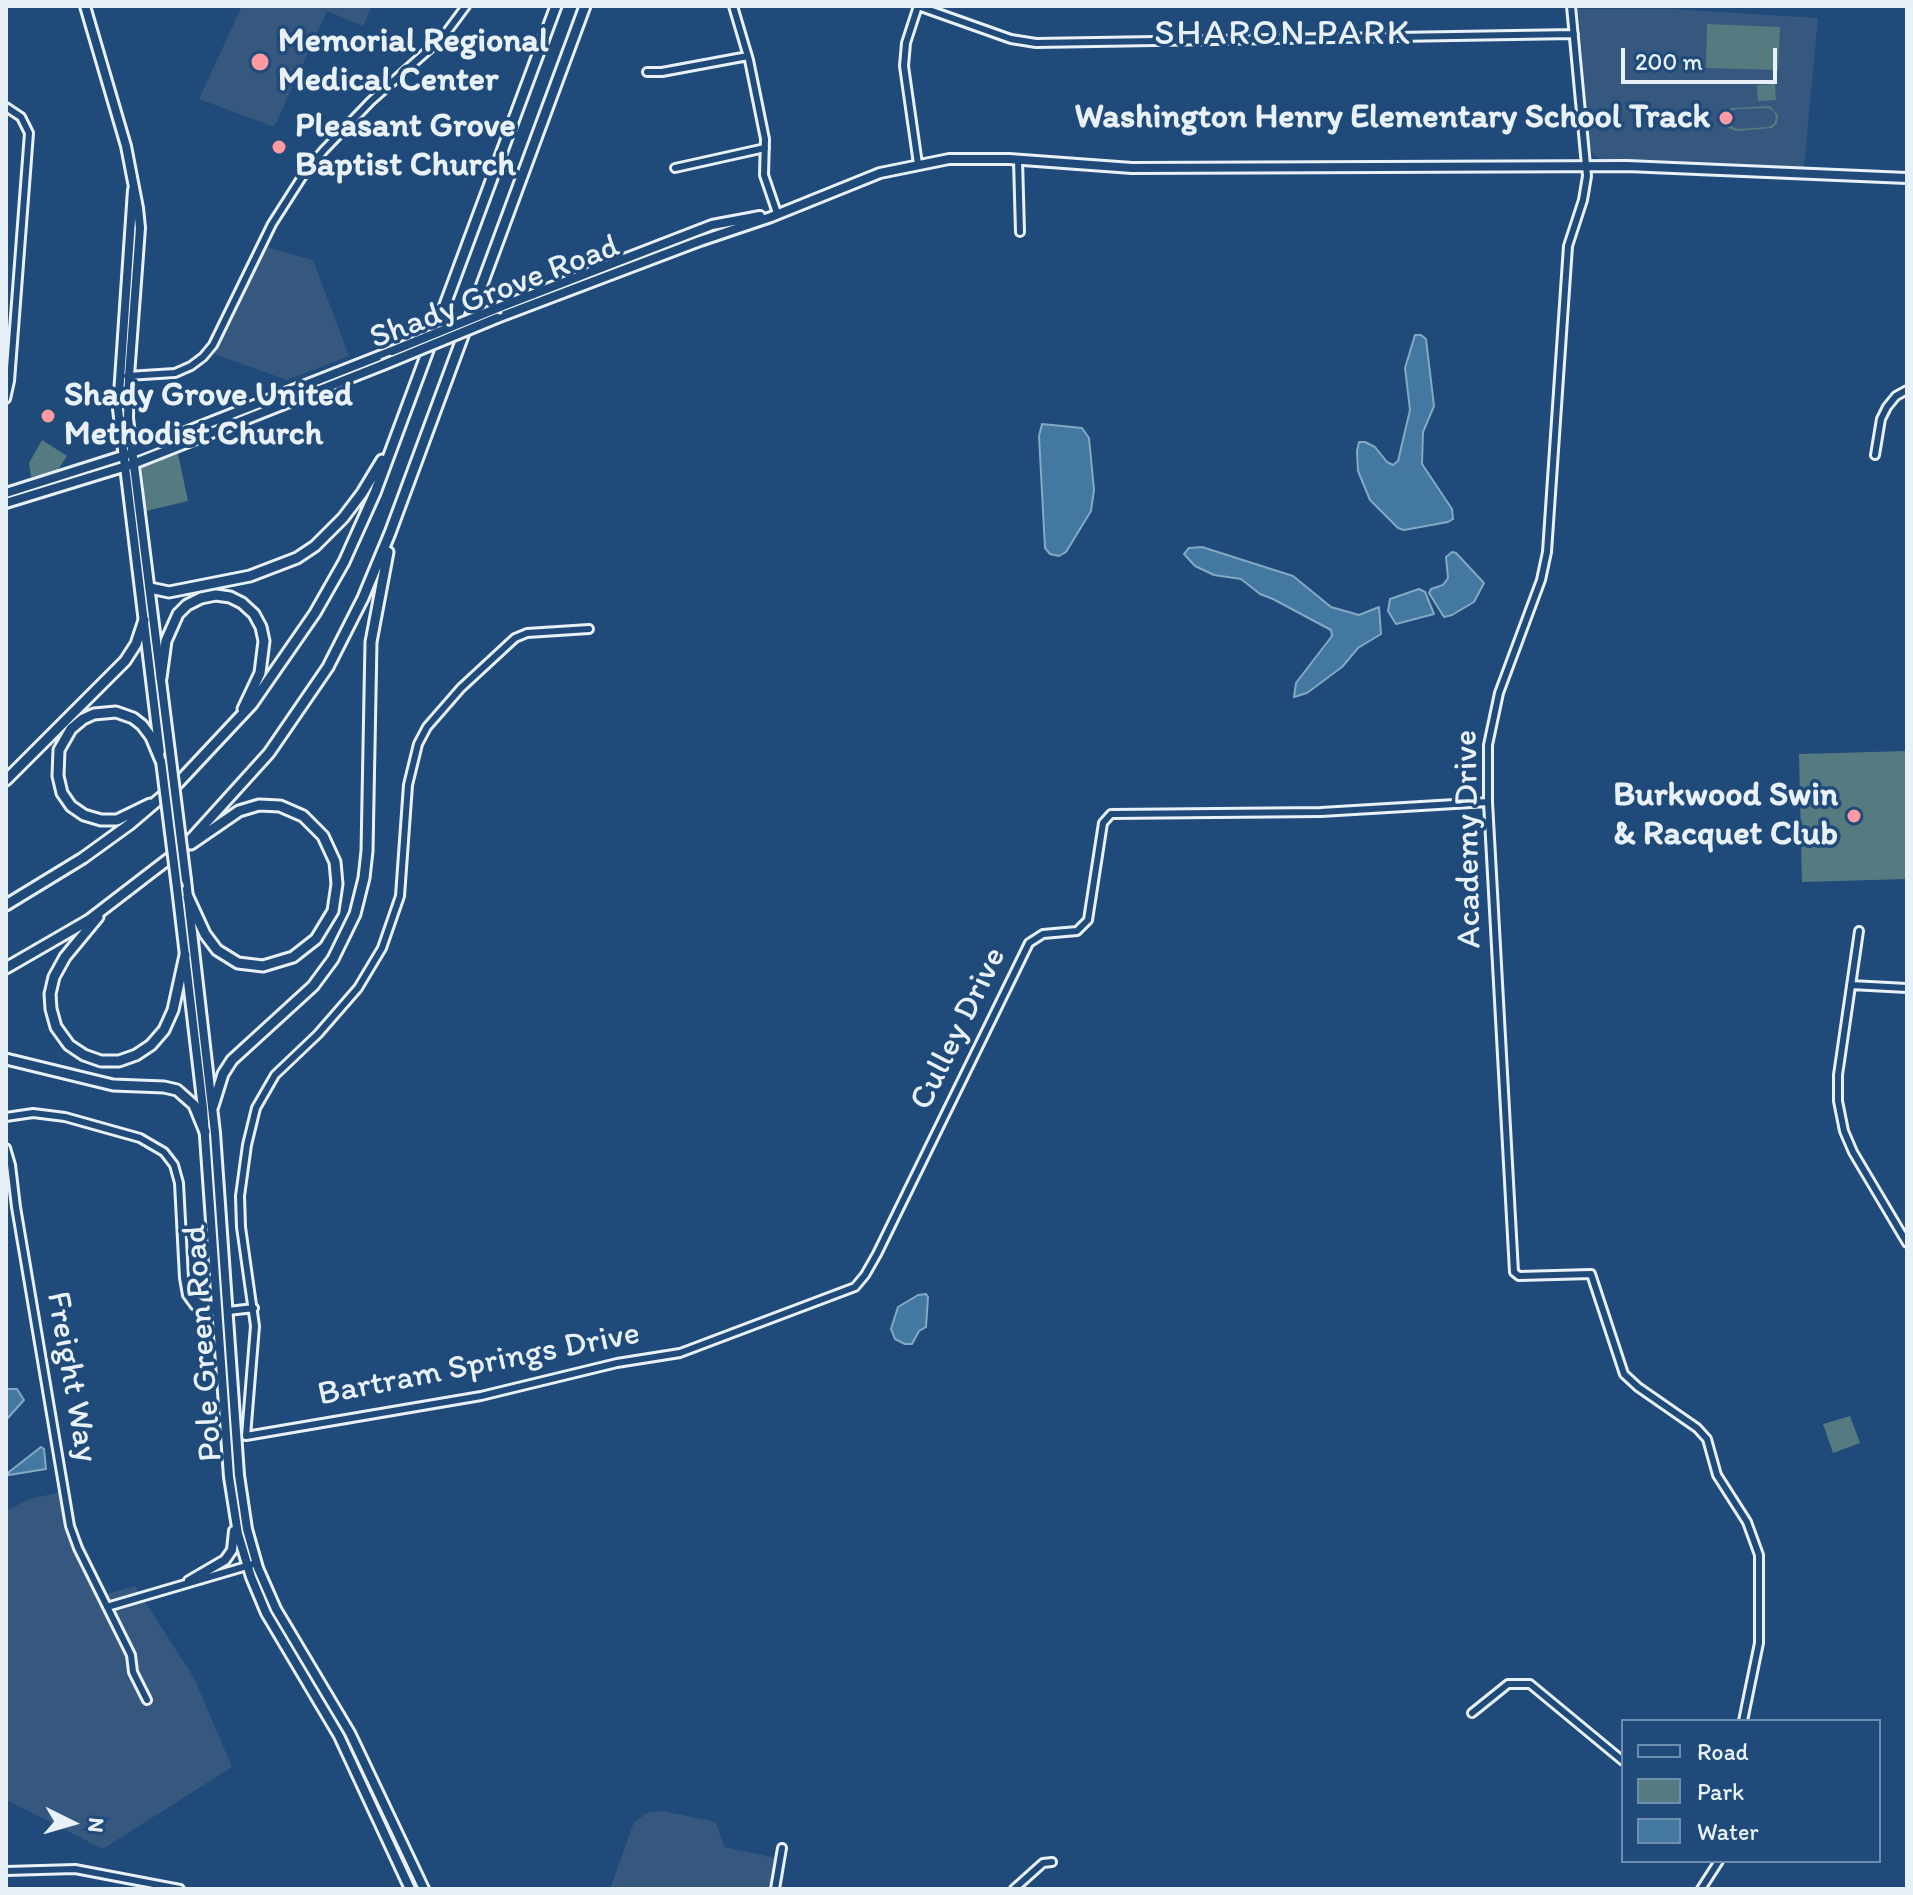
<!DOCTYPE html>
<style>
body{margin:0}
#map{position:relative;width:1913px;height:1895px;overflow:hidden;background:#1f4a7a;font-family:Itim,sans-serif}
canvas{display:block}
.frame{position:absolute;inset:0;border:8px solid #e8f1f8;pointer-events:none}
.legend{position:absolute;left:1621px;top:1719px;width:260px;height:144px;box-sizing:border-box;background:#1f4a7a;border:2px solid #6f8dac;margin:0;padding:10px 14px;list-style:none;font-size:24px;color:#e8f1f8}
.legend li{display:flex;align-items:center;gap:16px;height:40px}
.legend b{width:40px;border:2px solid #6f8dac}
.north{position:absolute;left:32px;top:1783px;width:80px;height:80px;-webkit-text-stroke:6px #1f4a7a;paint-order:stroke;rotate:95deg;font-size:22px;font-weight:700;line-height:32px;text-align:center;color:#e8f1f8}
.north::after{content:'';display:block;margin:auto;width:28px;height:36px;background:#e8f1f8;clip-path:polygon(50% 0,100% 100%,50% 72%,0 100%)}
.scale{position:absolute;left:1621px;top:48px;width:156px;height:36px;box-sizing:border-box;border:4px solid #e8f1f8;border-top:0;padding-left:10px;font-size:24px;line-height:28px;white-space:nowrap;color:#e8f1f8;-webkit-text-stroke:6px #1f4a7a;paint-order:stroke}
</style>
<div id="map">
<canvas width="1913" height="1895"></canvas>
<div class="frame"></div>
<ul class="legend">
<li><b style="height:10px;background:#1f4a7a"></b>Road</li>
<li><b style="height:22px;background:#557b81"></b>Park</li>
<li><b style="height:22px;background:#4378a0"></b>Water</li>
</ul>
<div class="north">N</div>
<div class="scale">200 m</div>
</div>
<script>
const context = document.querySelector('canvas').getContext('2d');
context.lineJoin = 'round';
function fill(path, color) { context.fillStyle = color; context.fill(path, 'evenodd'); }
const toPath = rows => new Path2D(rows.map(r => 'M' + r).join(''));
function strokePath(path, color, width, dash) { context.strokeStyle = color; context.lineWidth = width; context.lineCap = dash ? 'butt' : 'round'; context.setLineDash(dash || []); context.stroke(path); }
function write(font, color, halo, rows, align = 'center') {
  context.font = font + ' Itim,sans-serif'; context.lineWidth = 7; context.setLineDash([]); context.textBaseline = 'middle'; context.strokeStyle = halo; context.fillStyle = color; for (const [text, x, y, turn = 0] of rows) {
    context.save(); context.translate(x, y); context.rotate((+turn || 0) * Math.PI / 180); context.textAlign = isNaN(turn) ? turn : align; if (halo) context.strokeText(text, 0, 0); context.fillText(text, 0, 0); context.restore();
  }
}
const built = toPath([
 [242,6,372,6,363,26,327,11,274,127,199,99],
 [1578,9,1672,9,1818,18,1804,167,1602,160,1593,155,1590,148],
 [266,247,313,260,349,356,287,380,214,354],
 [71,1490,75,1529,107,1594,135,1586,194,1678,232,1767,103,1849,6,1800,6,1511,29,1499],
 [662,1811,712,1821,716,1823,724,1847,781,1859,775,1889,610,1889,634,1822,647,1813]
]);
const green = toPath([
 [1707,24,1780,27,1778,70,1706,68],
 [1775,84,1776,100,1758,101,1757,85],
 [1770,106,1778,115,1777,123,1772,128,1736,131,1728,128,1726,116,1731,108],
 [1768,108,1774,111,1776,117,1774,124,1769,127,1738,129,1731,126,1728,120,1728,114,1736,109],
 [42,440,67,456,57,471,31,477,29,463],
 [178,454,188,501,146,511,142,468,149,463],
 [1907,751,1907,879,1802,882,1799,754],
 [1850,1416,1860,1443,1833,1453,1823,1424]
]);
const water = toPath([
 [1415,335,1421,335,1426,339,1434,406,1423,432,1422,464,1452,509,1453,519,1448,522,1404,530,1398,528,1370,500,1358,471,1357,451,1359,442,1365,442,1375,447,1387,462,1393,465,1398,461,1410,410,1405,368,1415,335],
 [1042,424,1082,428,1089,438,1094,490,1091,511,1066,552,1059,556,1050,554,1045,548,1039,436,1042,424],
 [1202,547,1293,576,1331,607,1359,615,1379,607,1381,634,1358,648,1342,667,1307,693,1294,697,1296,683,1332,636,1331,630,1273,599,1260,594,1241,579,1214,575,1195,566,1184,554,1189,548,1202,547],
 [1452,552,1456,553,1484,583,1474,602,1452,615,1444,617,1429,593,1431,589,1443,585,1448,578,1446,557,1452,552],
 [1419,589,1425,592,1434,614,1396,624,1388,611,1390,599,1419,589],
 [926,1294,928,1297,926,1327,919,1331,912,1344,905,1344,895,1339,891,1329,898,1307,918,1295,926,1294],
 [6,1389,17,1389,24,1400,6,1420,6,1389],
 [41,1447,44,1449,46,1469,9,1475,9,1472,41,1447]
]);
const minor = toPath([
 [733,6,749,60,765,139,764,175,777,213],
 [918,6,1011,39,1036,43,1574,34],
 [918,6,906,43,904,66,918,164],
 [1571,6,1587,176,1583,200,1568,246,1547,552,1541,580,1499,693,1488,745,1488,802,1514,1272,1519,1276,1591,1274,1624,1374,1638,1387,1697,1428,1707,1439,1717,1475,1747,1522,1759,1555,1759,1643,1743,1721],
 [647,72,662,72,748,56],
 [6,107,21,117,29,133,10,381,6,399],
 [1018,160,1020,232],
 [675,168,765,148],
 [127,376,175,373,191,366,203,357,213,345,272,224,302,177,323,151,371,101,443,37,466,6],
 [1875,455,1881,419,1887,407,1896,396,1907,390],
 [589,629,527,633,515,638,461,688,427,727,418,744,408,785,400,896,382,948,358,988,318,1034,275,1075,256,1108,247,1145,240,1196,241,1227,255,1326,246,1436,481,1396,617,1363,680,1353,855,1287,865,1275,877,1254,1029,943,1043,934,1077,931,1088,920,1103,823,1111,814,1321,812,1488,802],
 [1859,931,1838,1075,1838,1101,1844,1131,1853,1152,1907,1243],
 [1851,985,1907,988],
 [6,1117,33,1113,65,1117,140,1138,164,1152,174,1165,179,1183,184,1278,187,1295,195,1306,218,1313],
 [6,1148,11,1165,16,1207,70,1526,78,1548,131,1655,133,1672,147,1700],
 [194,1299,202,1304,217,1305],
 [228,1311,254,1308],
 [107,1607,257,1563],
 [1472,1713,1508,1684,1530,1684,1623,1761],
 [6,1871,75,1869,180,1889],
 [775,1889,782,1848],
 [1014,1889,1043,1863,1052,1862],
 [1701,1889,1719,1861]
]);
const major = toPath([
 [85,6,126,146,138,208,140,228,129,376,128,418,170,752],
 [133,190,118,409,160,754],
 [500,307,712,225,760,216],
 [497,318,700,241,771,217,880,173,949,159,1009,159,1132,168,1627,166,1907,178],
 [6,493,132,453,392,351],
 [6,503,133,464,383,365],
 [186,880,215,1133,239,1475,247,1529,258,1568,276,1609,350,1733,424,1889],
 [177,888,203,1108,229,1477,238,1534,251,1577,266,1613,339,1736,410,1889],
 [189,1581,225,1560,232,1550,234,1531]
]);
const highway = toPath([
 [150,588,169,592,250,576,297,558,315,546,343,518,362,493,382,460],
 [161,678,166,641,178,614,187,605,201,598,216,595,230,597,242,603,254,614,261,627,264,641,260,673,243,709],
 [6,780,125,661,136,644,144,620],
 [150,804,117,820,101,820,84,815,71,806,62,793,58,776,59,750,71,729,83,719,94,714,116,712,133,718,142,725,151,737,161,761],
 [188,897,205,934,217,950,238,963,263,966,293,957,316,939,333,911,337,884,335,862,323,836,303,816,280,806,259,805,239,811,191,844],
 [6,905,83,858,130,824,178,783,252,704,315,613,344,562,375,493,556,6],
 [98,917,65,957,54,977,50,994,51,1009,56,1027,69,1045,84,1055,101,1061,119,1061,136,1055,151,1045,164,1030,173,1010,185,955],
 [6,968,89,920,184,847,269,753,328,667,363,598,390,533,585,6],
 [6,1059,113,1085,164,1087,177,1090,194,1105,205,1132],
 [213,1106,223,1074,232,1060,313,986,333,959,355,914,364,878,367,851,371,642,388,552]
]);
const majorBridge = toPath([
 [392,351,500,307],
 [383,365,497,318],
 [170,752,186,880],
 [161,761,177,888]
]);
const markers = [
 [260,62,10,"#ff9aa2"],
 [1726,118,8,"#ff9aa2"],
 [279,147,8,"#ff9aa2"],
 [48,416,8,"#ff9aa2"],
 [1854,816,8,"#ff9aa2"]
];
const poiNames = [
 ["Memorial Regional",278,42],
 ["Medical Center",278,81],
 ["Washington Henry Elementary School Track",1710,118,"right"],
 ["Pleasant Grove",295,127],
 ["Baptist Church",295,166],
 ["Shady Grove United",64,396],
 ["Methodist Church",64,435],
 ["Burkwood Swin",1838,796,"right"],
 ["& Racquet Club",1838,835,"right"]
];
const streetNames = [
 ["Shady Grove Road",495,293,-21],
 ["Academy Drive",1469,839,-91],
 ["Culley Drive",959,1029,-64],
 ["Pole Green Road",204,1343,-94],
 ["Bartram Springs Drive",479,1365,-11],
 ["Freight Way",71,1377,80]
];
const neighbourhoodNames = [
 ["SHARON PARK",1283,35]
];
fill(built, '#36587f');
fill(green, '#557b81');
fill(water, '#4378a0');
strokePath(water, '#85a8c3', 2);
strokePath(minor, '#e8f1f8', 12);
strokePath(major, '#e8f1f8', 14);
strokePath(highway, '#e8f1f8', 15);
strokePath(minor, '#1f4a7a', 6);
strokePath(major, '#1f4a7a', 8);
strokePath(highway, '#1f4a7a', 9);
strokePath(majorBridge, '#e8f1f8', 14, []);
strokePath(majorBridge, '#1f4a7a', 8);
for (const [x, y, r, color] of markers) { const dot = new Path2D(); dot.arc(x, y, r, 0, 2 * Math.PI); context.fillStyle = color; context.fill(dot); strokePath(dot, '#1f4a7a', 3); }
write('bold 34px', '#e8f1f8', '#1f4a7a', poiNames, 'left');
write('34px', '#e8f1f8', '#1f4a7a', streetNames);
context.letterSpacing = '2px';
write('36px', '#e8f1f8', '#1f4a7a', neighbourhoodNames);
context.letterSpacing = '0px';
</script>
